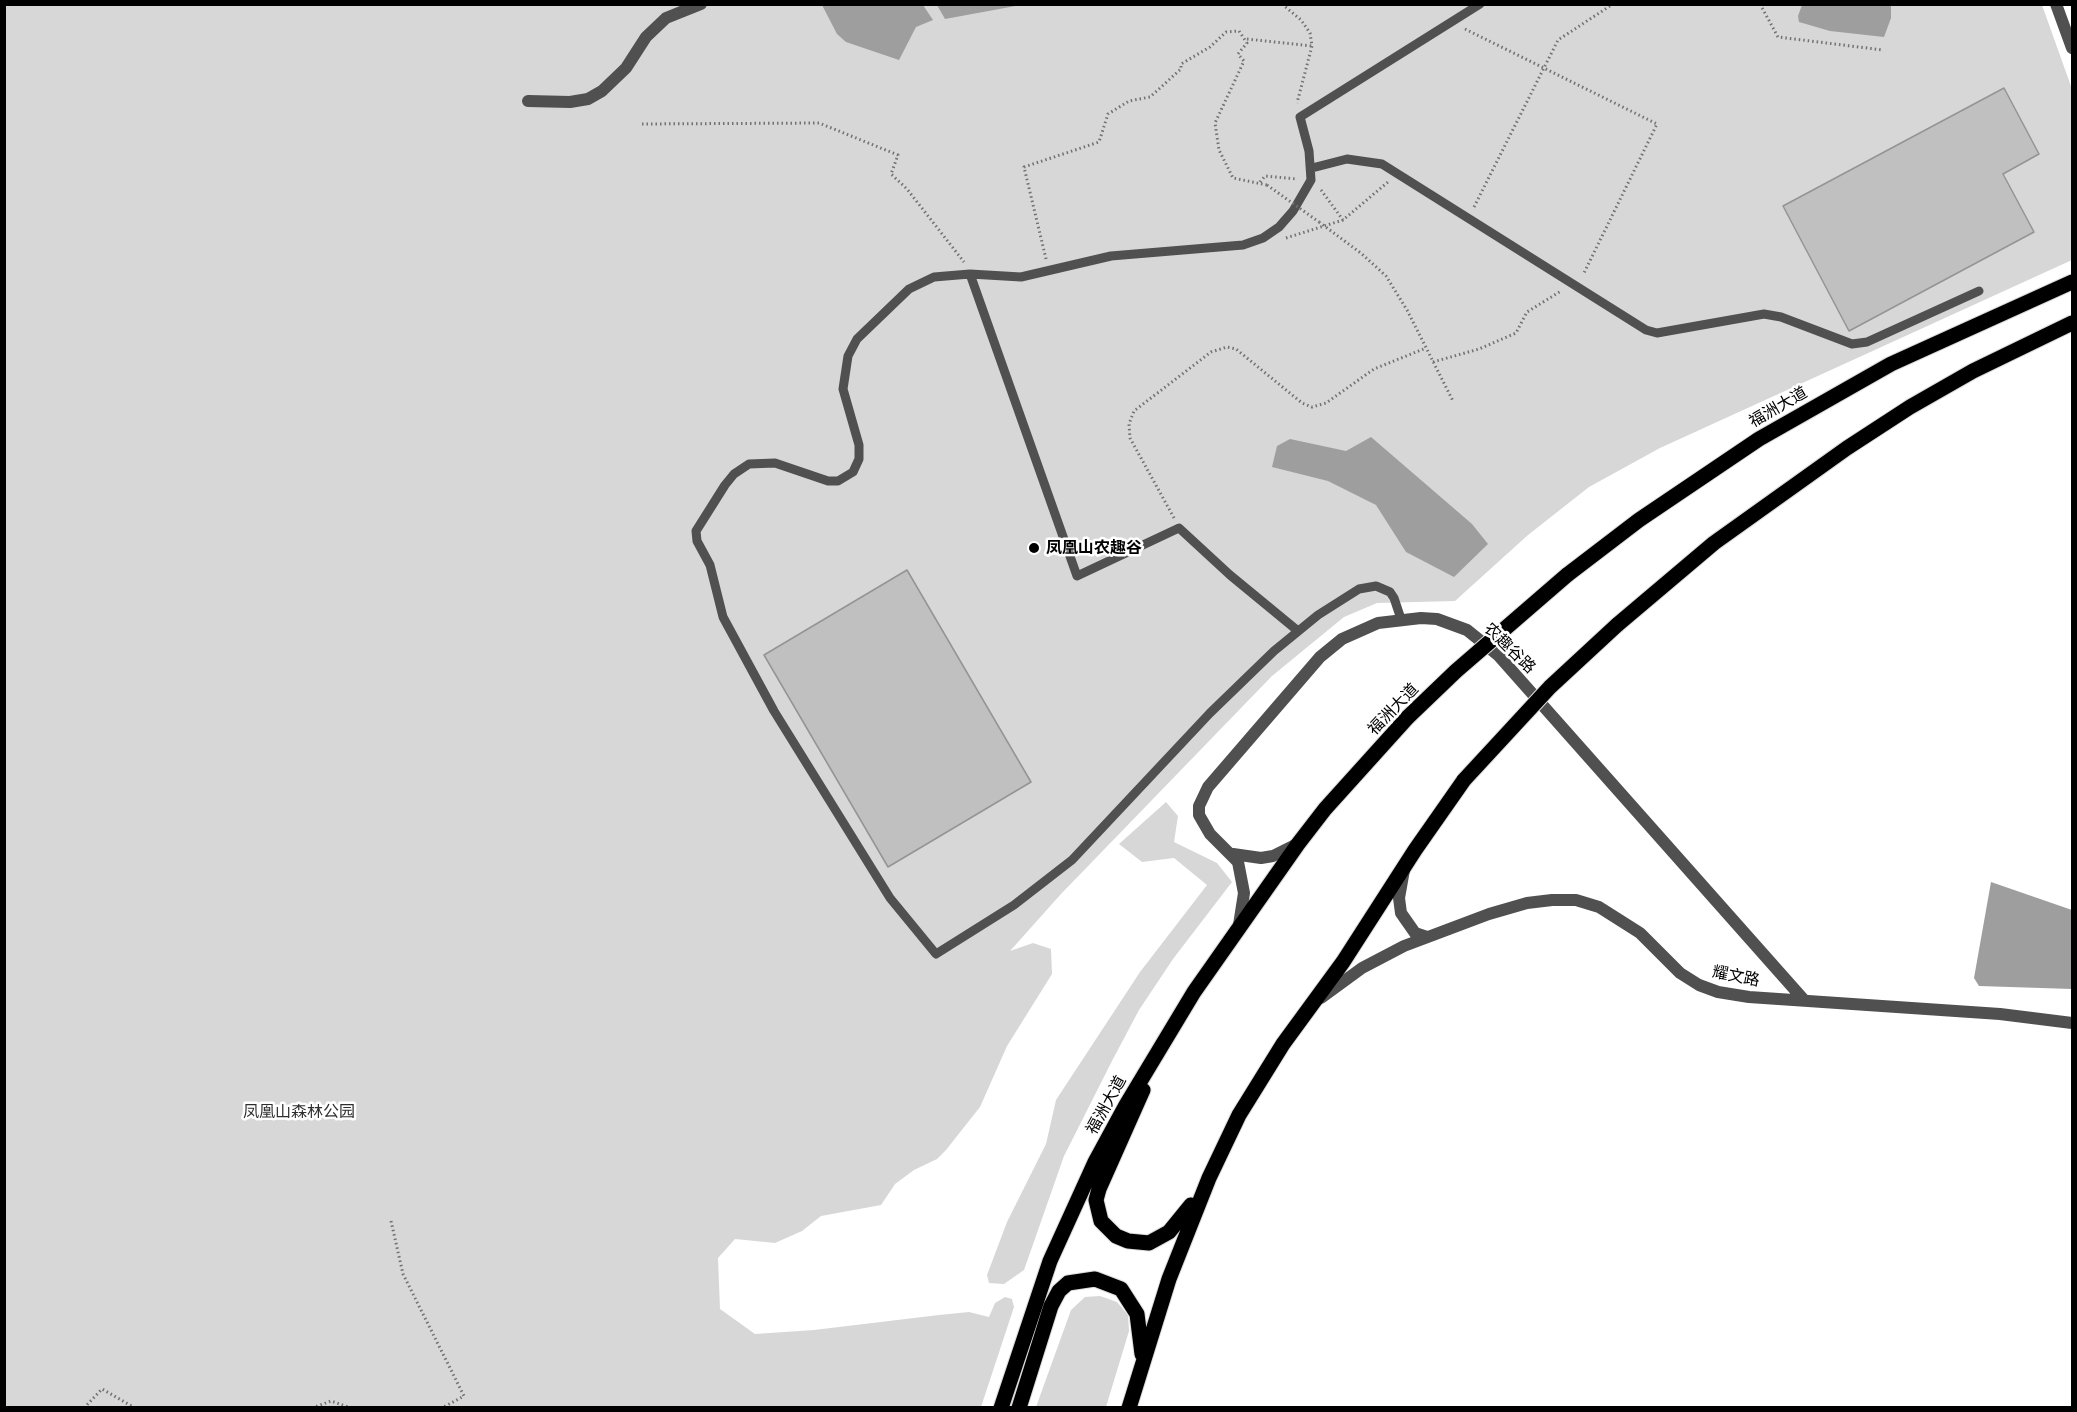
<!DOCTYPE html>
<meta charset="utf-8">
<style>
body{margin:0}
#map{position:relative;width:2077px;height:1412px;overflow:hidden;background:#fff;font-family:Ubuntu,sans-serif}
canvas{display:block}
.frame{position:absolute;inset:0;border:6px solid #000;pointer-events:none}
</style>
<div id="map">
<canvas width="2077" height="1412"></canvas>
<div class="frame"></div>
</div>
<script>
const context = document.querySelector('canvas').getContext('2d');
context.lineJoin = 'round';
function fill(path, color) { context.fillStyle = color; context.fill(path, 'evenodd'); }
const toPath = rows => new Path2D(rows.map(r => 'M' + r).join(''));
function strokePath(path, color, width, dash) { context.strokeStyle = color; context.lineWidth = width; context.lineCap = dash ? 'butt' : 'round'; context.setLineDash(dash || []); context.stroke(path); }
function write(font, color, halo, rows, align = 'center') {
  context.font = font + ' Ubuntu,"Noto Sans SC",sans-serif'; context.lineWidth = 5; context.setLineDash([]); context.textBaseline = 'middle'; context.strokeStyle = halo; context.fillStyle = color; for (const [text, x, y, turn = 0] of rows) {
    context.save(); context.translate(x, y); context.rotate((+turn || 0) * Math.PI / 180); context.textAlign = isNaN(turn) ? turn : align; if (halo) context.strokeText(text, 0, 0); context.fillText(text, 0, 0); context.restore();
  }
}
const green = toPath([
 [5,5,2042,5,2072,89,2072,260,1660,448,1589,487,1528,535,1455,601,1377,603,1344,617,1272,676,1061,894,1010,951,1033,943,1051,949,1052,974,1007,1046,980,1107,946,1150,937,1159,914,1170,895,1184,881,1205,821,1216,802,1231,775,1243,735,1239,718,1258,720,1309,755,1334,814,1330,939,1315,969,1312,989,1317,995,1303,1005,1297,1012,1299,1014,1307,981,1407,5,1408],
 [1166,802,1178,816,1174,842,1217,863,1232,882,1173,959,1139,1010,1112,1061,1064,1156,1024,1270,1004,1284,989,1283,987,1275,1007,1222,1046,1144,1056,1100,1140,972,1207,885,1174,858,1142,862,1119,844],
 [1100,1296,1117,1302,1128,1315,1129,1331,1106,1407,1036,1407,1071,1310,1085,1297]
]);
const water = toPath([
 [822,5,923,5,933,20,916,27,899,60,846,42,837,34],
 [937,5,1021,5,945,19],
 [1802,5,1891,5,1891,18,1884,37,1830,31,1799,22,1798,16],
 [1371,437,1472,524,1488,544,1454,577,1406,552,1376,505,1328,481,1272,467,1277,446,1290,439,1346,451],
 [1991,882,2072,910,2072,989,1979,986,1974,978]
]);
const building = toPath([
 [2004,88,2039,154,2003,174,2034,232,1849,331,1783,206,2004,88],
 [907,570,1031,782,888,867,764,655,907,570]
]);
const path = toPath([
 [1282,4,1301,20,1310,33,1312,46,1297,103],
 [1760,4,1778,37,1883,50],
 [1465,29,1657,124,1583,275],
 [1247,39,1312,46],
 [642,124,819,123,898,155,891,174,907,189,964,262],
 [1260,182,1265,176,1297,179],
 [1321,190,1343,220],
 [1474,207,1558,40,1613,4],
 [1319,222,1362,254,1386,276,1407,310,1453,401],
 [1286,238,1343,220,1388,182],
 [1046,259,1024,167,1099,142,1108,114,1129,101,1150,97,1181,69,1181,64,1210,47,1226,32,1239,31,1247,43,1238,54,1244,61,1215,123,1219,150,1233,178,1267,185],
 [1433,362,1479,349,1516,333,1527,312,1561,291],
 [1174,518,1130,438,1129,424,1134,411,1211,352,1227,347,1236,349,1302,403,1312,407,1326,403,1374,369,1426,348],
 [391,1221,403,1274,464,1396,442,1408],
 [84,1408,102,1389,135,1408],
 [312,1408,331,1401,351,1408]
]);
const lane = toPath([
 [1312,168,1347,159,1382,164,1646,330,1657,333,1764,314,1781,317,1852,344,1867,342,1979,291],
 [970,274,1077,576,1179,528,1230,575,1298,631],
 [1401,619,1394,598,1390,592,1376,586,1359,589,1318,615,1274,651,1210,713,1072,860,1014,905,936,954,890,898,774,711,723,617,710,565,697,541,696,531,725,485,734,474,749,464,775,463,828,481,838,481,853,472,859,459,859,445,843,389,848,356,857,339,909,289,934,277,970,274,1021,277,1111,256,1243,245,1263,238,1279,227,1293,211,1311,180,1309,151,1300,117,1480,4]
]);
const street = toPath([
 [2056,4,2072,48],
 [528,101,570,102,588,99,602,91,626,68,646,37,666,18,701,4],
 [1233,854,1261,858,1273,856,1297,844],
 [1404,870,1399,898,1401,913,1415,933,1427,937],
 [1239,925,1244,893,1238,862,1210,834,1199,815,1199,806,1208,787,1320,657,1342,639,1378,623,1421,618,1437,619,1467,630,1498,655,1804,1000],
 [1321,998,1362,968,1404,946,1489,914,1527,903,1552,900,1576,900,1599,907,1640,933,1680,973,1699,985,1718,992,1749,997,2000,1014,2072,1023]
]);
const primary = toPath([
 [1567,575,1639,520,1759,439,1891,364,2072,282],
 [1617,625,1714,543,1847,448,1910,407,1973,371,2072,323],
 [1143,1090,1099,1189,1096,1200,1101,1221,1116,1236,1128,1241,1149,1243,1169,1232,1191,1205],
 [1001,1408,1050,1261,1095,1162,1126,1105,1194,992,1298,844,1325,809,1408,717],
 [1019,1408,1051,1306,1059,1291,1068,1283,1095,1279,1121,1289,1137,1314,1142,1354],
 [1129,1408,1169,1279,1209,1178,1239,1115,1283,1044,1343,962,1415,850,1464,780]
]);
const pathBridge = toPath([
 [1267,185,1319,222]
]);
const primaryBridge = toPath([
 [1408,717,1456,671,1567,575],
 [1464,780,1550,687,1617,625]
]);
const markers = [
 [1034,548,6,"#000"]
];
const streetNames = [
 ["福洲大道",1778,407,-30],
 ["农趣谷路",1510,648,44],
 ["福洲大道",1393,709,-46],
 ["耀文路",1736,976,11],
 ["福洲大道",1106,1105,-61]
];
const poiNames = [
 ["凤凰山农趣谷",1046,548]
];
const parkNames = [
 ["凤凰山森林公园",299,1112]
];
fill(green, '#d7d7d7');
fill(water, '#9e9e9e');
fill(building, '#c0c0c0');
strokePath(building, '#949494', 1.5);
strokePath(primary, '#dbdbdb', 17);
strokePath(path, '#727272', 3, [1.5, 3]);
strokePath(lane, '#505050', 9);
strokePath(street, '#505050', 12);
strokePath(primary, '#000', 15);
strokePath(primaryBridge, '#dbdbdb', 17, []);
strokePath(pathBridge, '#727272', 3, [1.5, 3]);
strokePath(primaryBridge, '#000', 15);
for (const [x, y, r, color] of markers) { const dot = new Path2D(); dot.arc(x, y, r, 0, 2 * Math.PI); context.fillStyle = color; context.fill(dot); strokePath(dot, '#fff', 2); }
write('16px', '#000', '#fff', streetNames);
write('bold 16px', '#000', '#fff', poiNames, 'left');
write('16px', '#2e2e2e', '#fff', parkNames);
</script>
